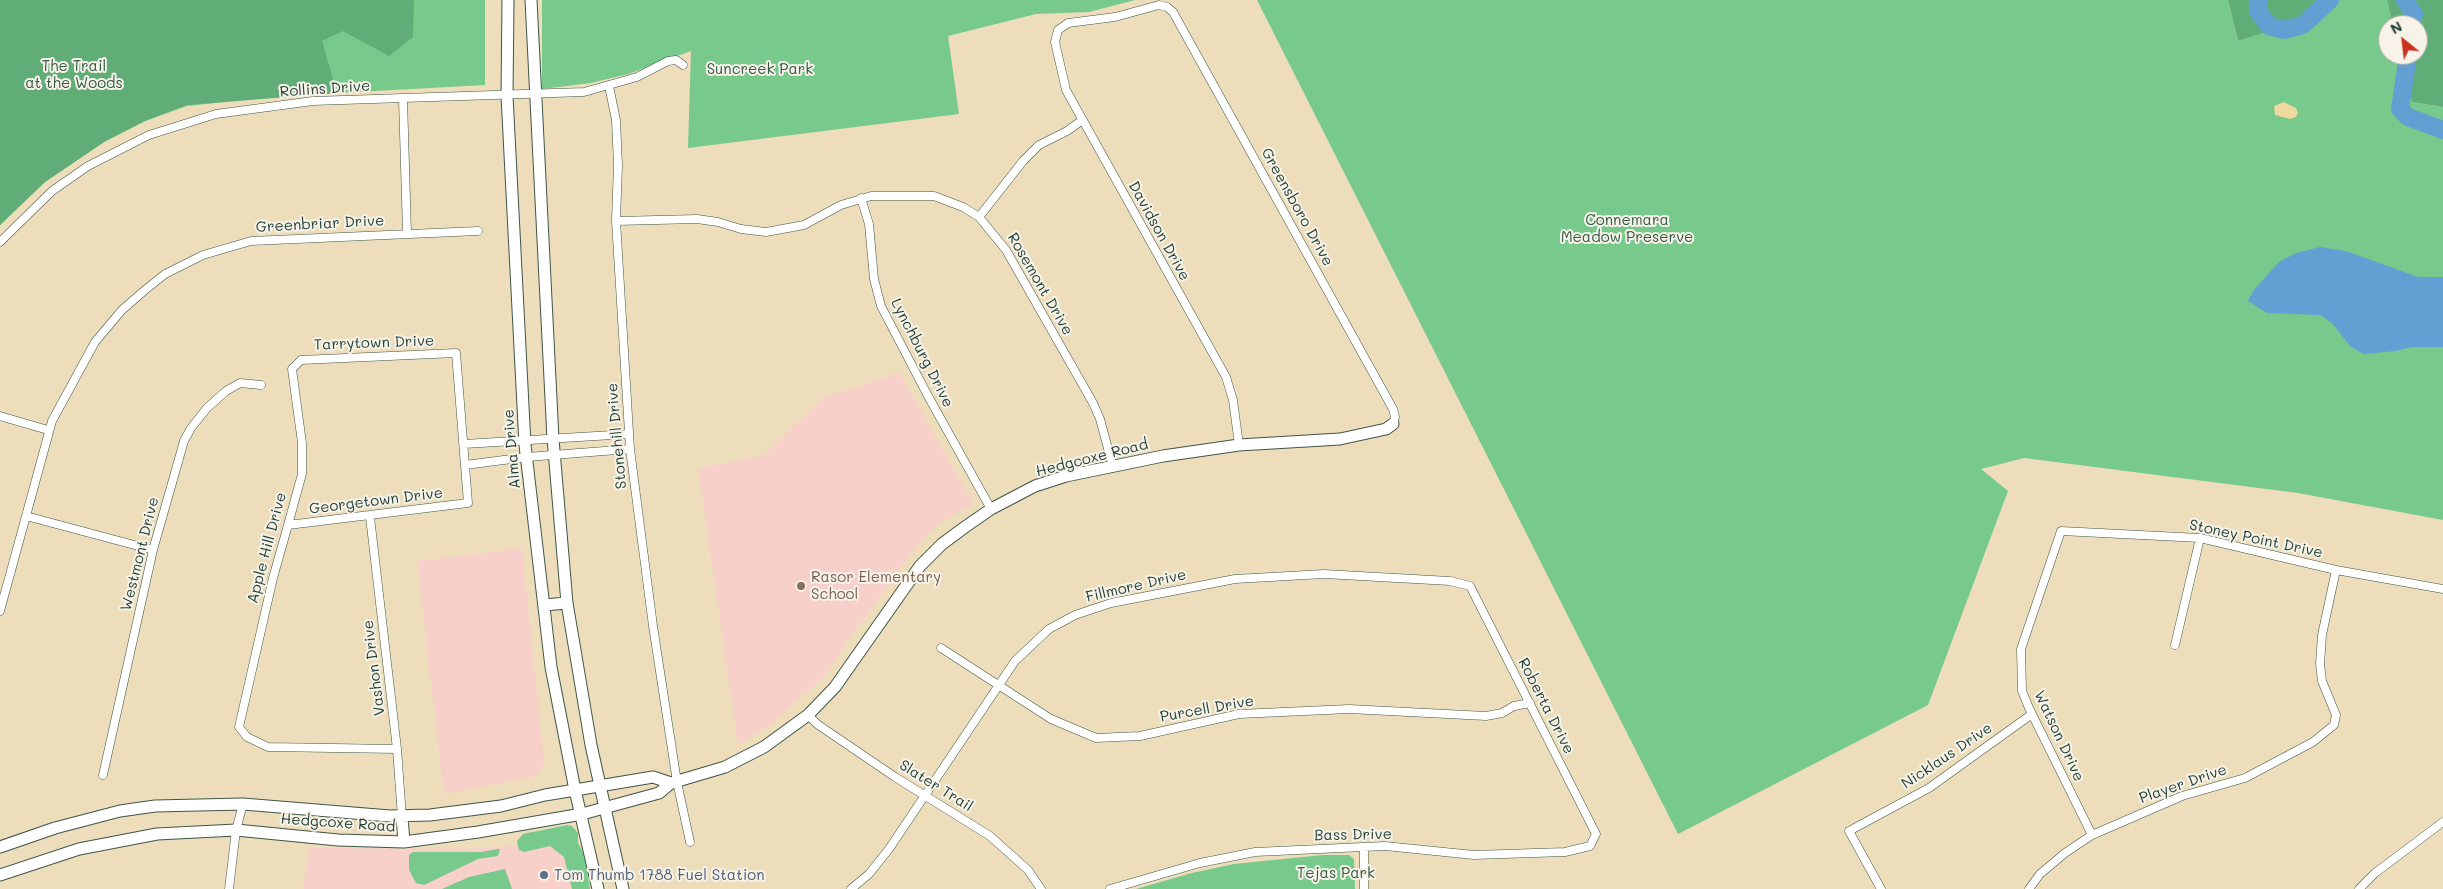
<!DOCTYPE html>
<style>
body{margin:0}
#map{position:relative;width:2443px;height:889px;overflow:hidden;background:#edddba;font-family:Mali,sans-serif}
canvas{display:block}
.north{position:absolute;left:2378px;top:15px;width:50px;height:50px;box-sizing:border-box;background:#f7f3e8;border:1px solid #a1aaa0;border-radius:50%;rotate:331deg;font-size:14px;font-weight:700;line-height:20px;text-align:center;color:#1f3d34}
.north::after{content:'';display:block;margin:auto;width:18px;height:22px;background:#c8321e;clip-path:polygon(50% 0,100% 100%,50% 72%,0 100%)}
</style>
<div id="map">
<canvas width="2443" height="889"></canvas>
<div class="north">N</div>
</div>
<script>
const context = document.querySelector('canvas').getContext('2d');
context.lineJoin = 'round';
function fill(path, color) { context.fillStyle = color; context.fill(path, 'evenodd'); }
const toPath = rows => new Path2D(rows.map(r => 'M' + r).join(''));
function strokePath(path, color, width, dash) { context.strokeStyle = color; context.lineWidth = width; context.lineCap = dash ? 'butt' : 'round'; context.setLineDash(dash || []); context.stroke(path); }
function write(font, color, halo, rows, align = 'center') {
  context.font = font + ' Mali,sans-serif'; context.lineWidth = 4; context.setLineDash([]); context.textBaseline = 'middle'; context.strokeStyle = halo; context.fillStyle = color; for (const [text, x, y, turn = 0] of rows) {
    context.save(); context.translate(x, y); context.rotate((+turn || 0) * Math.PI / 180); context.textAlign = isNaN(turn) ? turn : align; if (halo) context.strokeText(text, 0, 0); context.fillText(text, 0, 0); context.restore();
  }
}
const built = toPath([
 [900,373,973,504,941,522,922,539,853,633,825,676,769,726,738,745,698,468,763,456,822,398],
 [522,548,544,762,537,776,444,794,417,561],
 [542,844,561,847,578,889,303,889,309,848,469,849]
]);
const green = toPath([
 [0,0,485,0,485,85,283,96,187,106,145,121,104,142,45,182,0,225],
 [542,0,1135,0,1089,12,1036,14,948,36,959,114,688,148,691,51,628,74,591,83,542,89],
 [1257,0,2228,0,2238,41,2312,18,2335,0,2387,0,2393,25,2388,25,2388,55,2400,55,2412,102,2443,107,2443,520,2298,493,2024,458,1981,469,2008,491,1928,705,1678,834],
 [567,825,572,826,578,833,578,843,584,854,590,889,572,889,564,857,550,846,524,852,519,850,517,841,523,834],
 [498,849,500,849,498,856,478,859,424,885,416,883,409,870,409,855,413,852,481,852],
 [1323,855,1349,855,1354,859,1355,889,1136,889,1192,873,1234,864],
 [505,869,512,889,442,889,469,877]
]);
const forest = toPath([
 [0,0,414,0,413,37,389,56,343,31,322,41,337,93,187,105,145,121,104,142,45,182,0,225],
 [2228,0,2335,0,2312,18,2238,41],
 [2387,0,2443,0,2443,107,2412,102,2400,55,2418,55,2418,25,2393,25]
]);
const sand = toPath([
 [2284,102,2296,108,2298,113,2296,117,2290,119,2275,115,2274,106]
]);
const water = toPath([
 [2320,247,2346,251,2418,277,2443,277,2443,347,2411,347,2396,351,2363,354,2350,346,2332,323,2320,315,2267,313,2248,301,2253,291,2279,262,2296,253]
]);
const river = toPath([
 [2258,0,2258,11,2269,26,2284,30,2303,25,2330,0],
 [2405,0,2414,14,2412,25],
 [2408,55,2400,109,2408,117,2443,130]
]);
const street = toPath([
 [609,86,616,120,618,165,616,221,630,449,653,626,677,782,690,842],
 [403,99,407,233],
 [861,198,869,224,874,279,881,306,928,396,991,509],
 [979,217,1023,161,1039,145,1067,131,1081,121],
 [616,221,697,219,718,222,741,229,766,232,804,225,841,205,871,196,934,196,963,207,979,217,1006,250,1093,403,1100,419,1113,467],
 [0,242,52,191,88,166,149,135,216,114,313,101,584,92,637,77,668,61,676,60,683,65],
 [0,416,48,430],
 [464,444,629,434],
 [1239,445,1233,400,1226,377,1066,90,1055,42,1058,30,1068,23,1115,17,1159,5,1167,7,1173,12,1393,409,1395,417,1393,424],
 [465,465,527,457,630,449],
 [26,516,153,550],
 [370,517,397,749,402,817],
 [288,525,468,503,456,353,301,360,292,369,302,443,302,474,288,525,273,578,239,727,247,737,268,747,397,749],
 [0,611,52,421,95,342,122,310,145,290,165,274,203,255,251,241,478,231],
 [2175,645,2200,538],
 [941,648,1051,719,1096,738,1140,736,1239,714,1349,709,1486,716,1502,713,1514,706,1530,703],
 [808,715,817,724,895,777,990,836,1028,870,1041,889],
 [103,775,153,550,184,441,191,428,207,408,226,391,240,383,261,385],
 [2092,835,2029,708,2022,691,2021,649,2061,531,2200,538,2336,570,2443,589],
 [1364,847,1364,889],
 [229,889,236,830,243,804],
 [851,889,869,874,889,849,1015,661,1049,629,1075,615,1111,603,1235,579,1324,574,1450,581,1470,586,1596,834,1590,846,1565,852,1474,855,1385,846,1255,852,1200,863,1110,889],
 [1881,889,1849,831,1929,788,2032,714],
 [2029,889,2040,874,2065,853,2092,835,2182,796,2245,778,2313,742,2334,725,2336,715,2322,681,2320,664,2322,635,2336,570],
 [2359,889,2375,873,2443,822]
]);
const secondary = toPath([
 [508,0,507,96,525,445,551,667,575,790,598,889],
 [531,0,553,439,567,603,591,745,623,889],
 [544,605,567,603],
 [402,817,404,842],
 [0,847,55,828,120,811,155,806,243,804,390,816,430,815,501,806,545,795,653,777,671,783],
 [0,875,79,849,157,834,236,830,338,840,404,842,478,832,582,814,659,793,671,783,725,767,764,747,808,715,835,687,920,566,942,544,965,527,991,509,1035,486,1066,476,1163,456,1239,445,1340,439,1386,429,1393,424]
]);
const markers = [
 [801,586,5,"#8d6e63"],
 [544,875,5,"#5c6f8a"]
];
const parkNames = [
 ["The Trail",74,66],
 ["at the Woods",74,83],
 ["Suncreek Park",760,69],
 ["Connemara",1627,220],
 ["Meadow Preserve",1627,237],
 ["Tejas Park",1336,873]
];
const streetNames = [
 ["Rollins Drive",325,89,-4],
 ["Greensboro Drive",1297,207,61],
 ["Greenbriar Drive",320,224,-3],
 ["Davidson Drive",1159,231,61],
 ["Rosemont Drive",1040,284,60],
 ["Tarrytown Drive",374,343,-2],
 ["Lynchburg Drive",922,353,63],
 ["Stonehill Drive",617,436,-95],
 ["Alma Drive",512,449,-95],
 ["Hedgcoxe Road",1092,458,-14],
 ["Georgetown Drive",376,501,-7],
 ["Stoney Point Drive",2256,539,12],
 ["Apple Hill Drive",267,548,-75],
 ["Westmont Drive",140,554,-76],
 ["Fillmore Drive",1136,586,-13],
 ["Vashon Drive",374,668,-97],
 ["Roberta Drive",1546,706,63],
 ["Purcell Drive",1207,709,-10],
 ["Watson Drive",2059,736,65],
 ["Nicklaus Drive",1947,756,-34],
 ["Player Drive",2183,784,-19],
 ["Slater Trail",936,786,32],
 ["Hedgcoxe Road",338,823,4],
 ["Bass Drive",1353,835,-1]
];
const educationNames = [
 ["Rasor Elementary",811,577],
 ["School",811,594]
];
const serviceNames = [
 ["Tom Thumb 1788 Fuel Station",554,875]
];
fill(built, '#f7d0ca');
fill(green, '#77c98c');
fill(forest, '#61ad78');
fill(sand, '#eeda9e');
fill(water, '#649fd4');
strokePath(river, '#649fd4', 18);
strokePath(street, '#3e5548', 9);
strokePath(secondary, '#3e5548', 13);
strokePath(street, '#fff', 8);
strokePath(secondary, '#fff', 11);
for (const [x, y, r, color] of markers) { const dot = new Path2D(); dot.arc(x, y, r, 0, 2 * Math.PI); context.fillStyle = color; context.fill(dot); strokePath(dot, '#f7f3e8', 2); }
write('15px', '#315946', '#f7f3e8', parkNames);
write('15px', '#1f3d34', '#f7f3e8', streetNames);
write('15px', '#785e54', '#f7f3e8', educationNames, 'left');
write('15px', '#4e5e75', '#f7f3e8', serviceNames, 'left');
</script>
